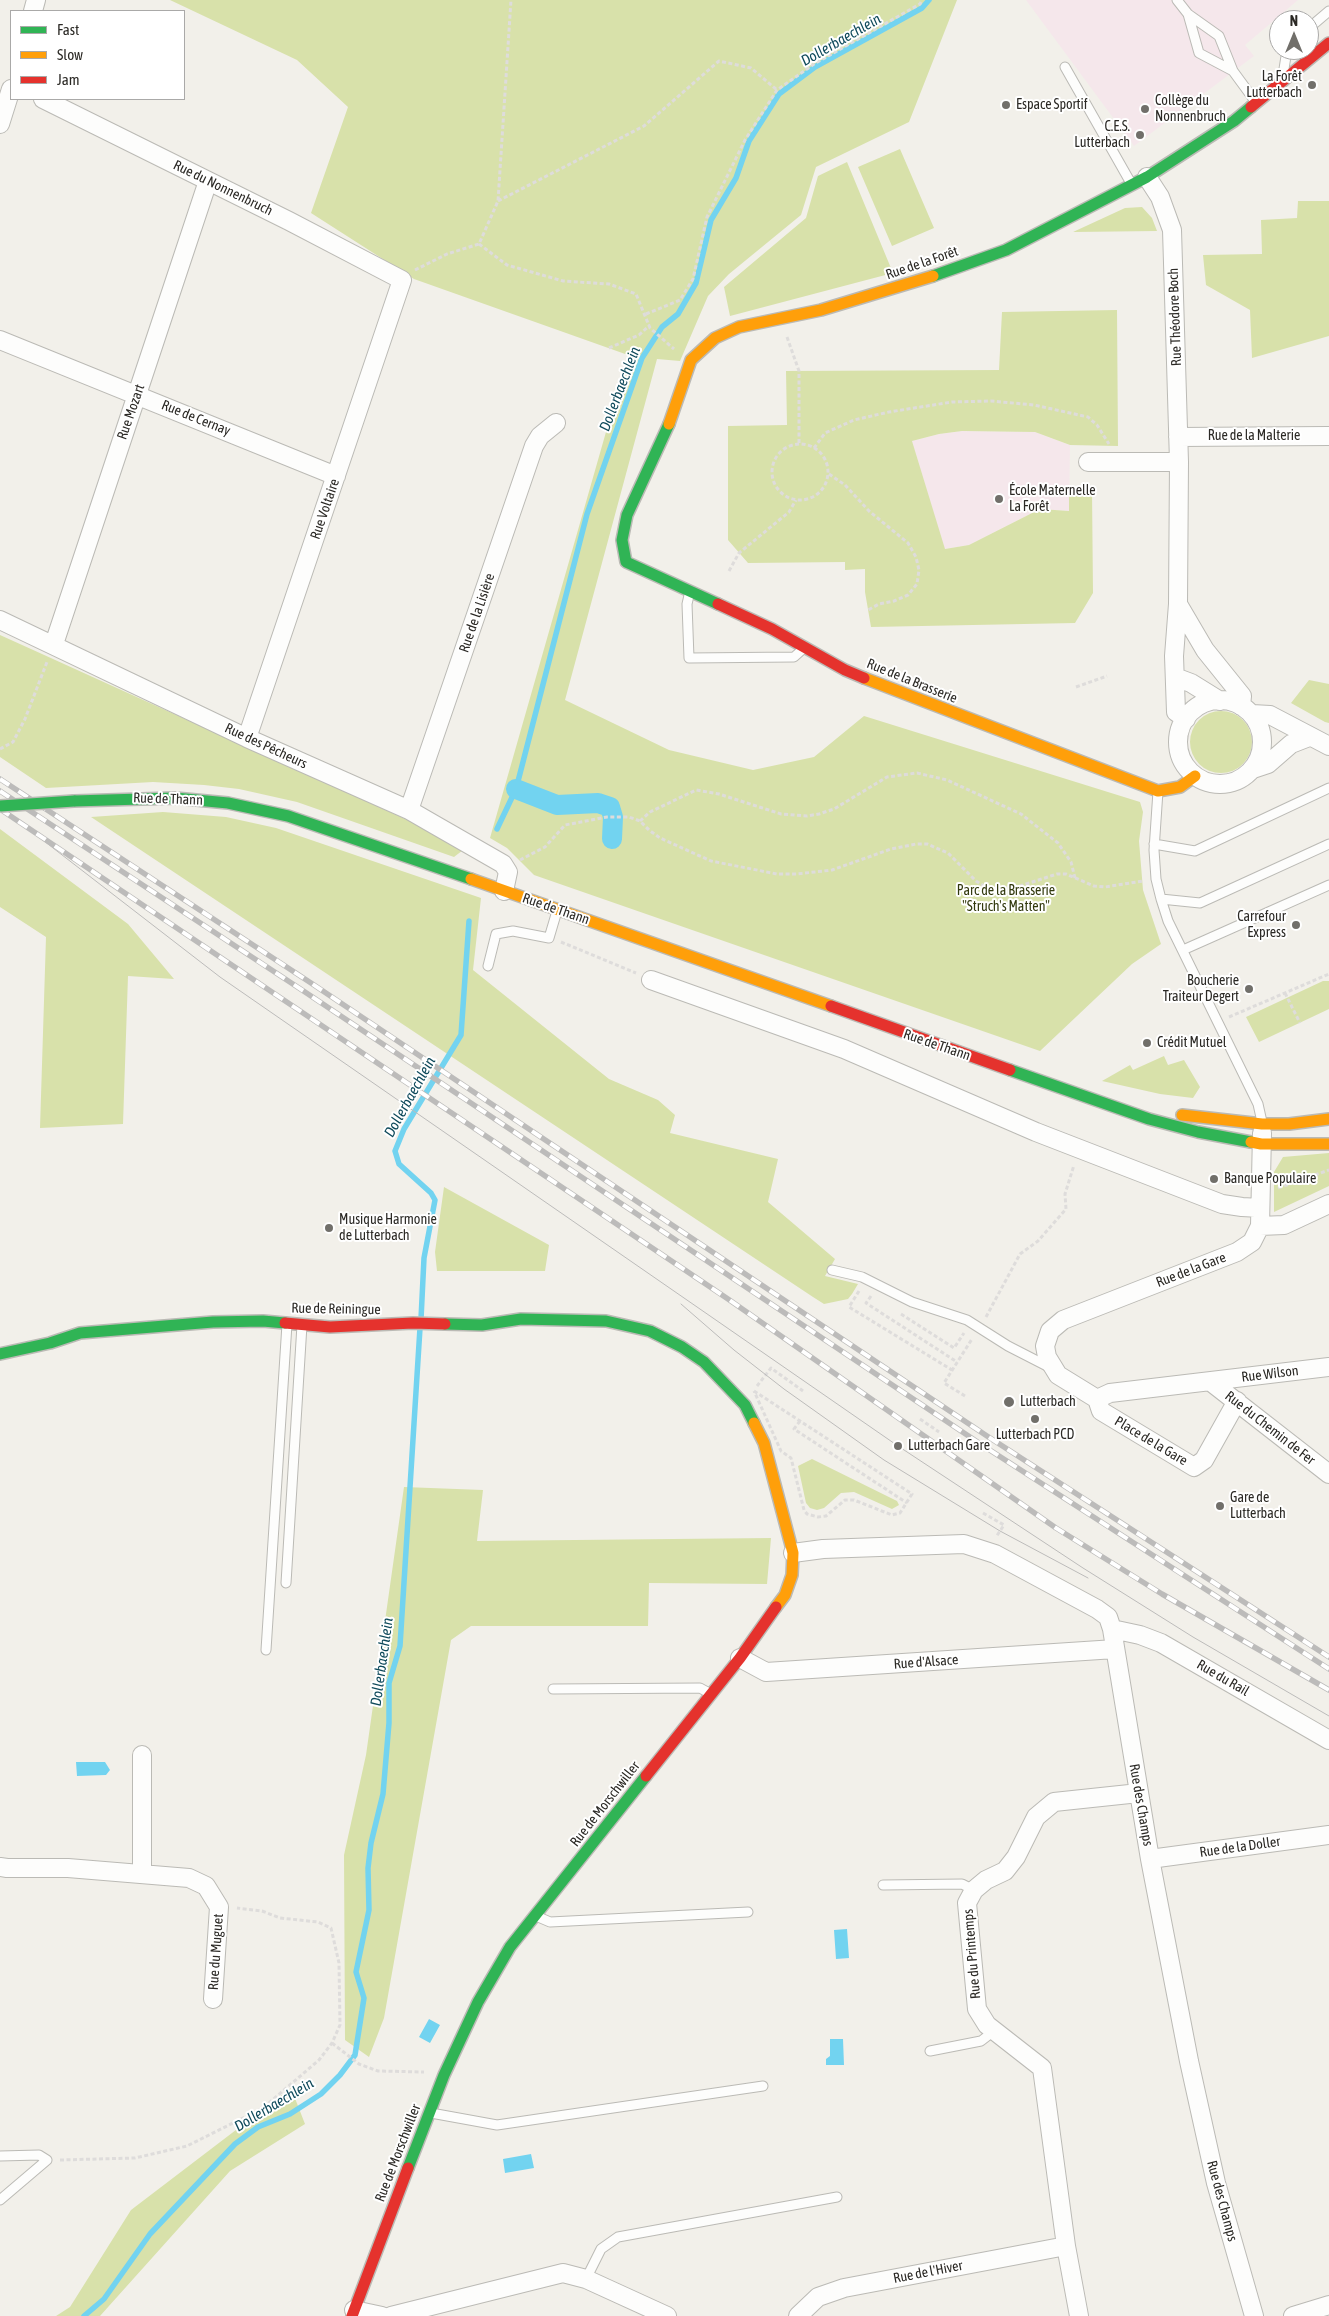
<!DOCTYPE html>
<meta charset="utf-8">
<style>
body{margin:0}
#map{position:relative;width:1329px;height:2316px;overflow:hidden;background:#f2f0ea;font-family:"Asap Condensed",sans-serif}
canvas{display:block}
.legend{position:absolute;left:10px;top:10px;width:175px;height:90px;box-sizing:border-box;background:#fff;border:1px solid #aaa9a8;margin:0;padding:6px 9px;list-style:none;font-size:15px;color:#2b2925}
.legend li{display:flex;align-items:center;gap:10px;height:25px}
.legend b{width:25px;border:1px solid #aaa9a8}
.north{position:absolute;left:1269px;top:10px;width:50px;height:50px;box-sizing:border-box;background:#fff;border:1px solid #aaa9a8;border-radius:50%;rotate:0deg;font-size:14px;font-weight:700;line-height:20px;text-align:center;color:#2b2925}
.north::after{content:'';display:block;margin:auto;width:18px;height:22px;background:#716f6a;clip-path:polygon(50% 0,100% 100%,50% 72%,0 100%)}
</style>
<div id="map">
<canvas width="1329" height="2316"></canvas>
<ul class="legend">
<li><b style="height:6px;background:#30b455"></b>Fast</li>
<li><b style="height:6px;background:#ff9f0a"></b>Slow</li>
<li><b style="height:6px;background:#e5322d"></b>Jam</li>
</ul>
<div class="north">N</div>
</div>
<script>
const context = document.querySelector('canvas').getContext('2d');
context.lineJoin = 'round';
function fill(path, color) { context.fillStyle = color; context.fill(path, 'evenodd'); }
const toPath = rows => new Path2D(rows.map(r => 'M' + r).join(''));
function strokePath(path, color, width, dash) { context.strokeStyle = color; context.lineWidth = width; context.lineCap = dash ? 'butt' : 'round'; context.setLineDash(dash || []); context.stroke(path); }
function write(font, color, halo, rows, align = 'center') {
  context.font = font + ' "Asap Condensed",sans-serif'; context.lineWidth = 4; context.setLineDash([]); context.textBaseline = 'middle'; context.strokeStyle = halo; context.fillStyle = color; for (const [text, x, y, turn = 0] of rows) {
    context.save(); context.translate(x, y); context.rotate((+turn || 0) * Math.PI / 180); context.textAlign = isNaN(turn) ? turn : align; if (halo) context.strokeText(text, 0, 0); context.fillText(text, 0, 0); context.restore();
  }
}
const education = toPath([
 [1026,0,1298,0,1245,45,1254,56,1134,146],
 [962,431,1035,432,1070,445,1069,511,1040,509,969,545,944,549,912,441,939,434]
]);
const green = toPath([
 [170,0,957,0,909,122,816,167,801,215,729,274,708,296,680,361,657,359,565,700,669,750,753,770,814,757,864,716,1140,802,1143,812,1139,841,1143,890,1161,944,1132,964,1040,1051,534,875,507,848,490,838,628,355,414,279,311,213,348,107,297,60],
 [1329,114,1329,336,1252,358,1250,310,1206,285,1203,255,1262,254,1261,220,1297,218,1298,201,1329,201],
 [900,149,934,228,892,246,858,167],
 [847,162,893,273,730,316,724,287,806,218,818,176],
 [1142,207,1152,218,1157,231,1073,232,1125,208],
 [1117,310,1118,446,1070,445,1035,432,962,431,939,434,912,441,945,549,969,545,1040,509,1069,511,1069,489,1092,491,1093,593,1075,623,871,627,865,592,865,569,845,570,845,562,748,563,728,540,728,426,787,425,786,371,999,370,1002,312],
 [0,635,42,654,467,847,454,857,297,802,239,789,204,785,153,782,46,788,0,757],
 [1309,680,1329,684,1329,723,1325,722,1291,703],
 '1190 742a31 31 0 1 1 62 0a31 31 0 1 1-62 0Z',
 [163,812,226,817,276,828,481,898,473,970,609,1079,658,1100,675,1115,670,1133,778,1159,768,1202,835,1259,825,1276,858,1284,852,1294,848,1299,824,1304,813,1297,91,817],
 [0,829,128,924,174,979,128,976,123,1124,40,1128,46,937,0,907],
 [1323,981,1329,981,1329,1009,1259,1042,1246,1017],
 [1164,1056,1168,1065,1184,1060,1200,1087,1193,1098,1160,1094,1102,1081,1130,1065,1133,1070],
 [1329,1153,1329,1186,1274,1212,1274,1172,1283,1157],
 [444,1187,549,1245,545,1271,437,1271,435,1252],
 [812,1459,897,1501,899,1505,892,1509,854,1492,841,1493,824,1508,817,1510,810,1508,806,1503,798,1466],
 [404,1487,483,1490,477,1541,771,1538,767,1584,649,1583,648,1626,471,1626,451,1640,384,2018,369,2057,345,2040,344,1855,366,1755],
 [291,2088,305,2124,230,2171,100,2316,56,2316,70,2307,131,2210]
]);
const water = toPath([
 [76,1762,105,1762,110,1770,106,1775,77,1776],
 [847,1929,849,1958,836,1959,834,1930],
 [429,2019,440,2025,430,2043,419,2037],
 [830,2039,843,2039,844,2065,826,2065,826,2059,830,2056],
 [531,2154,534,2168,505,2173,503,2159]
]);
const stream = toPath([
 [497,829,516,789,587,514,642,358,662,327,678,314,696,283,711,220,736,178,749,141,779,94,815,67,922,8,929,0],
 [421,1319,424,1258,435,1200,431,1193,399,1164,395,1151,404,1129,461,1035,469,921],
 [84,2316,104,2299,150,2234,235,2144,258,2127,290,2114,321,2094,340,2075,355,2055,364,1998,356,1972,369,1910,368,1868,371,1843,383,1794,389,1723,389,1683,400,1646,420,1328]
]);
const canal = toPath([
 [516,789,557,805,598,803,610,807,613,817,612,839]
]);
const path = toPath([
 [498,201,644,126,719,61,751,68,777,90],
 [479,244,507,265,563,281,609,284,636,294,650,328,674,349],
 [415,270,447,254,479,244,498,201,511,0],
 [646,314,680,300,693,279,707,217,745,140,777,90,814,64,920,4,922,0],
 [787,337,799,371,799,444],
 [609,348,639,335,650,325],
 '772 472a28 28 0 1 1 56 0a28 28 0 1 1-56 0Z',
 [814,448,825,433,854,420,889,412,952,402,991,401,1034,405,1088,417,1097,425,1109,444],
 [829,474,845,485,869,511,908,543,916,557,919,570,917,584,908,595,894,601,879,604,868,610],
 [729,571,739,553,789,512,796,500],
 [1076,687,1107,676],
 [0,749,13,742,25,719,47,662],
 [640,821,650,812,696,790,719,794,781,814,807,816,819,814,834,809,887,777,917,773,947,780,1021,814,1058,843,1071,862,1075,878],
 [520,860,545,847,565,825,607,817,629,817,640,821,649,830,660,838,711,861,777,874,797,874,832,870,891,849,916,844,927,844,948,853,976,881,984,886,995,889,1020,886,1057,874,1066,874,1094,886,1105,887,1143,881],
 [561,942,636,973],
 [1285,993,1300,1023],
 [1229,1017,1329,974],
 [1278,1188,1329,1170],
 [859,1291,849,1307,952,1370],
 [871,1296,866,1303,957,1362],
 [901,1314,954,1348,964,1333],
 [986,1317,1020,1254,1038,1241,1066,1209,1065,1194,1074,1165],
 [757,1386,771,1368,803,1391],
 [754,1391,912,1494,900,1513,892,1515,854,1500,845,1500,826,1516,818,1517,807,1514,804,1510,791,1458,781,1451,754,1391],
 [965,1396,944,1383,972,1339],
 [920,1419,939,1432],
 [800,1421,794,1429,907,1503],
 [983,1513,1004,1525,996,1537],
 [332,2043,359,2064,378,2071,424,2072],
 [60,2160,135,2158,187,2146,263,2108,319,2060,332,2043,340,2025,339,1963,331,1928,318,1922,280,1918,262,1911,237,1908]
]);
const lane = toPath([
 [1177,0,1188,14,1199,53,1233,71,1255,101],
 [1188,14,1219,36,1233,71],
 [1309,28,1329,11],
 [1065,67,1132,185],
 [1283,75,1287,50],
 [690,591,687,604,689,658,794,657,803,649],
 [1158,791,1154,850,1156,879,1161,899,1168,921,1258,1104,1262,1122],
 [1154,844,1195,851,1329,788],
 [1161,899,1200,903,1329,844],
 [1183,950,1329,885],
 [488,966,496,934,513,931,549,938,557,911],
 [832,1270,862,1277,912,1302,967,1320,1008,1346,1049,1367],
 [286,1583,302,1325],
 [266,1650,287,1324],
 [553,1689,700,1688,711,1694],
 [883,1885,962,1884,974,1890],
 [536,1916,550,1922,748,1912],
 [930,2051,981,2041,994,2031],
 [431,2113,497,2125,763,2086],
 [0,2156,39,2155,47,2160,0,2200],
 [586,2279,601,2249,618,2237,837,2197]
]);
const street = toPath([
 [33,11,36,0],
 [43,99,289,221,402,280,247,738],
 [0,124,11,89],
 [1147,177,1160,197,1172,230,1179,462,1178,604,1174,656,1176,712,1186,719],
 [0,340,336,476],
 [1178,437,1329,436],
 [1088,462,1179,462],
 [1178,604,1205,650,1242,696,1241,706],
 [0,620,247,738,409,810,435,825,503,864,508,872,504,891],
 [54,644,208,181],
 [1175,677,1191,683,1220,701],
 '1178 742a42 42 0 1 1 84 0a42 42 0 1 1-84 0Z',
 [1252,714,1270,715,1329,746],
 [1253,769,1268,764,1291,744,1309,737],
 [409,810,534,446,540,436,556,423],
 [651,980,844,1049,1036,1132,1222,1204,1242,1207,1260,1208],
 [1260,1226,1284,1225,1329,1204],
 [1211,1382,1329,1474],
 [1097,1399,1110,1393,1329,1367],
 [1237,1401,1204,1460,1194,1467,1101,1411,1097,1399,1058,1375,1047,1357,1045,1346,1050,1331,1063,1320,1237,1252,1252,1242,1260,1226,1262,1133],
 [793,1553,823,1549,964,1544,995,1554,1097,1609,1108,1617,1112,1629,1150,1859,1189,2061,1216,2183,1254,2316],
 [1112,1629,1140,1635,1161,1643,1329,1740],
 [740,1658,766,1672,1115,1649],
 [1150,1859,1329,1835],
 [0,1867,7,1868,68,1868,189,1878,206,1886,219,1907,213,1999],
 [142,1874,142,1755],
 [354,2310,382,2316],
 [391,2316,563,2273,586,2279,667,2316],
 [798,2316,818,2297,844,2288,1066,2246],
 [1079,2316,1066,2246,1042,2068,987,2025,977,2009,967,1903,974,1890,986,1880,1005,1871,1016,1857,1036,1817,1054,1802,1139,1793],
 [1293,2316,1329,2305]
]);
const fast = toPath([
 [933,276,1006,250,1147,177,1234,121,1251,107],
 [669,424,627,515,622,540,626,562,718,604],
 [74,801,175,798,228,803,288,816,471,879],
 [1010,1070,1149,1119,1198,1132,1251,1142],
 [445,1324,482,1325,521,1319,606,1321,650,1331,682,1347,704,1362,745,1405,754,1423],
 [0,1354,50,1343,80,1333,213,1322,263,1321,285,1323],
 [408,2168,444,2075,478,2002,510,1947,646,1776]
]);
const slow = toPath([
 [669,424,691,360,715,338,739,327,821,310,933,276],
 [864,678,1158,791,1180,787,1195,776],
 [471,879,831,1006],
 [1182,1115,1262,1124,1289,1124,1329,1119],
 [1251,1142,1261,1144,1329,1144],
 [754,1423,764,1443,793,1553,792,1575,785,1595,776,1607]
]);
const jam = toPath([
 [1251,107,1329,43],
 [718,604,772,629,845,670,864,678],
 [831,1006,1010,1070],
 [285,1323,330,1327,413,1323,445,1324],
 [646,1776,740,1658,776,1607],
 [352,2316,408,2168]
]);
const tram = toPath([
 [22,824,220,977,898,1446,1083,1568,1193,1637,1329,1716],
 [681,1304,734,1350,784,1389,884,1460,1000,1531,1088,1578]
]);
const rail = toPath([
 [0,779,311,983,987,1436,1329,1657],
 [0,791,305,992,982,1445,1329,1669],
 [0,809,728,1299,1056,1528,1162,1594,1329,1690]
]);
const fastBridge = toPath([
 [0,806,74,801]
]);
const markers = [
 [1312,85,5,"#716f6a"],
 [1006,105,5,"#716f6a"],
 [1145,109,5,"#716f6a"],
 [1140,135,5,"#716f6a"],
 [999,499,5,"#716f6a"],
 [1296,925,5,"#716f6a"],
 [1249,989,5,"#716f6a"],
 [1147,1043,5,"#716f6a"],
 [1214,1179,5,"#716f6a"],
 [329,1228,5,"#716f6a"],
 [1009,1402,6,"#716f6a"],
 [1035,1419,5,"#716f6a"],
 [898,1446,5,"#716f6a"],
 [1220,1506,5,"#716f6a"]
];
const poiNames = [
 ["La Forêt",1302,77,"right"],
 ["Lutterbach",1302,93,"right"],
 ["Collège du",1155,101],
 ["Nonnenbruch",1155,117],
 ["Espace Sportif",1016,105],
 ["C.E.S.",1130,127,"right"],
 ["Lutterbach",1130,143,"right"],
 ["École Maternelle",1009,491],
 ["La Forêt",1009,507],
 ["Carrefour",1286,917,"right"],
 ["Express",1286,933,"right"],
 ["Boucherie",1239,981,"right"],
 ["Traiteur Degert",1239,997,"right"],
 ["Crédit Mutuel",1157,1043],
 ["Banque Populaire",1224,1179],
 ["Musique Harmonie",339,1220],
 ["de Lutterbach",339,1236],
 ["Lutterbach",1020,1402],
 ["Lutterbach PCD",1035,1435,"center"],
 ["Lutterbach Gare",908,1446],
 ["Gare de",1230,1498],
 ["Lutterbach",1230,1514]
];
const streetNames = [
 ["Rue du Nonnenbruch",223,188,26],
 ["Rue de la Forêt",922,263,-19],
 ["Rue Théodore Boch",1175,317,-92],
 ["Rue Mozart",131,412,-71],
 ["Rue de Cernay",196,418,22],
 ["Rue de la Malterie",1254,436],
 ["Rue Voltaire",325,509,-71],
 ["Rue de la Lisière",477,613,-71],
 ["Rue de la Brasserie",912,681,22],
 ["Rue des Pêcheurs",266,746,25],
 ["Rue de Thann",168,799,2],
 ["Rue de Thann",556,909,19],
 ["Rue de Thann",937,1045,19],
 ["Rue de la Gare",1191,1270,-21],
 ["Rue de Reiningue",336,1309,1],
 ["Rue Wilson",1270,1374,-7],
 ["Rue du Chemin de Fer",1270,1428,38],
 ["Place de la Gare",1151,1441,31],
 ["Rue d'Alsace",926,1662,-4],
 ["Rue du Rail",1223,1678,30],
 ["Rue de Morschwiller",605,1804,-52],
 ["Rue des Champs",1141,1805,80],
 ["Rue de la Doller",1240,1847,-8],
 ["Rue du Muguet",216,1952,-86],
 ["Rue du Printemps",972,1954,-95],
 ["Rue de Morschwiller",398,2153,-69],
 ["Rue des Champs",1222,2201,75],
 ["Rue de l'Hiver",928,2272,-11]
];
const parkNames = [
 ["Parc de la Brasserie",1006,891],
 ["\"Struch's Matten\"",1006,907]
];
const waterNames = [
 ["Dollerbaechlein",841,40,-30],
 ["Dollerbaechlein",620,389,-69],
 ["Dollerbaechlein",410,1097,-61],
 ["Dollerbaechlein",382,1662,-82],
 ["Dollerbaechlein",274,2105,-31]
];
fill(education, '#f5e7eb');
fill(green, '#d8e1aa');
fill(water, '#72d3f0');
strokePath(stream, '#72d3f0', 5.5);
strokePath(canal, '#72d3f0', 20);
strokePath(lane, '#bbbab5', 11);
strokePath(street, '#bbbab5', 20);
strokePath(fast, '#bbbab5', 14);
strokePath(slow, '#bbbab5', 14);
strokePath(jam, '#bbbab5', 14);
strokePath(path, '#dedcdb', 3, [4, 2.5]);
strokePath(lane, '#fdfdfc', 9);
strokePath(street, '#fdfdfc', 18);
strokePath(fast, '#30b455', 11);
strokePath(slow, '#ff9f0a', 11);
strokePath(jam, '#e5322d', 11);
strokePath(tram, '#bcbbba', 1);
strokePath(rail, '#bcbbba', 5.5);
strokePath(rail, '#fff', 4, [11]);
strokePath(fastBridge, '#bbbab5', 14, []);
strokePath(fastBridge, '#30b455', 11);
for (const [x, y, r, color] of markers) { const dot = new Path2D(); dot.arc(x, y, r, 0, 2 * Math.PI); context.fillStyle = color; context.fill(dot); strokePath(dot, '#fff', 2); }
write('14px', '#2b2925', '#fff', poiNames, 'left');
write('14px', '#2b2925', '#fff', streetNames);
write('14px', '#32390e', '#fff', parkNames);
write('italic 15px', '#0f4a5b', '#fff', waterNames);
</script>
